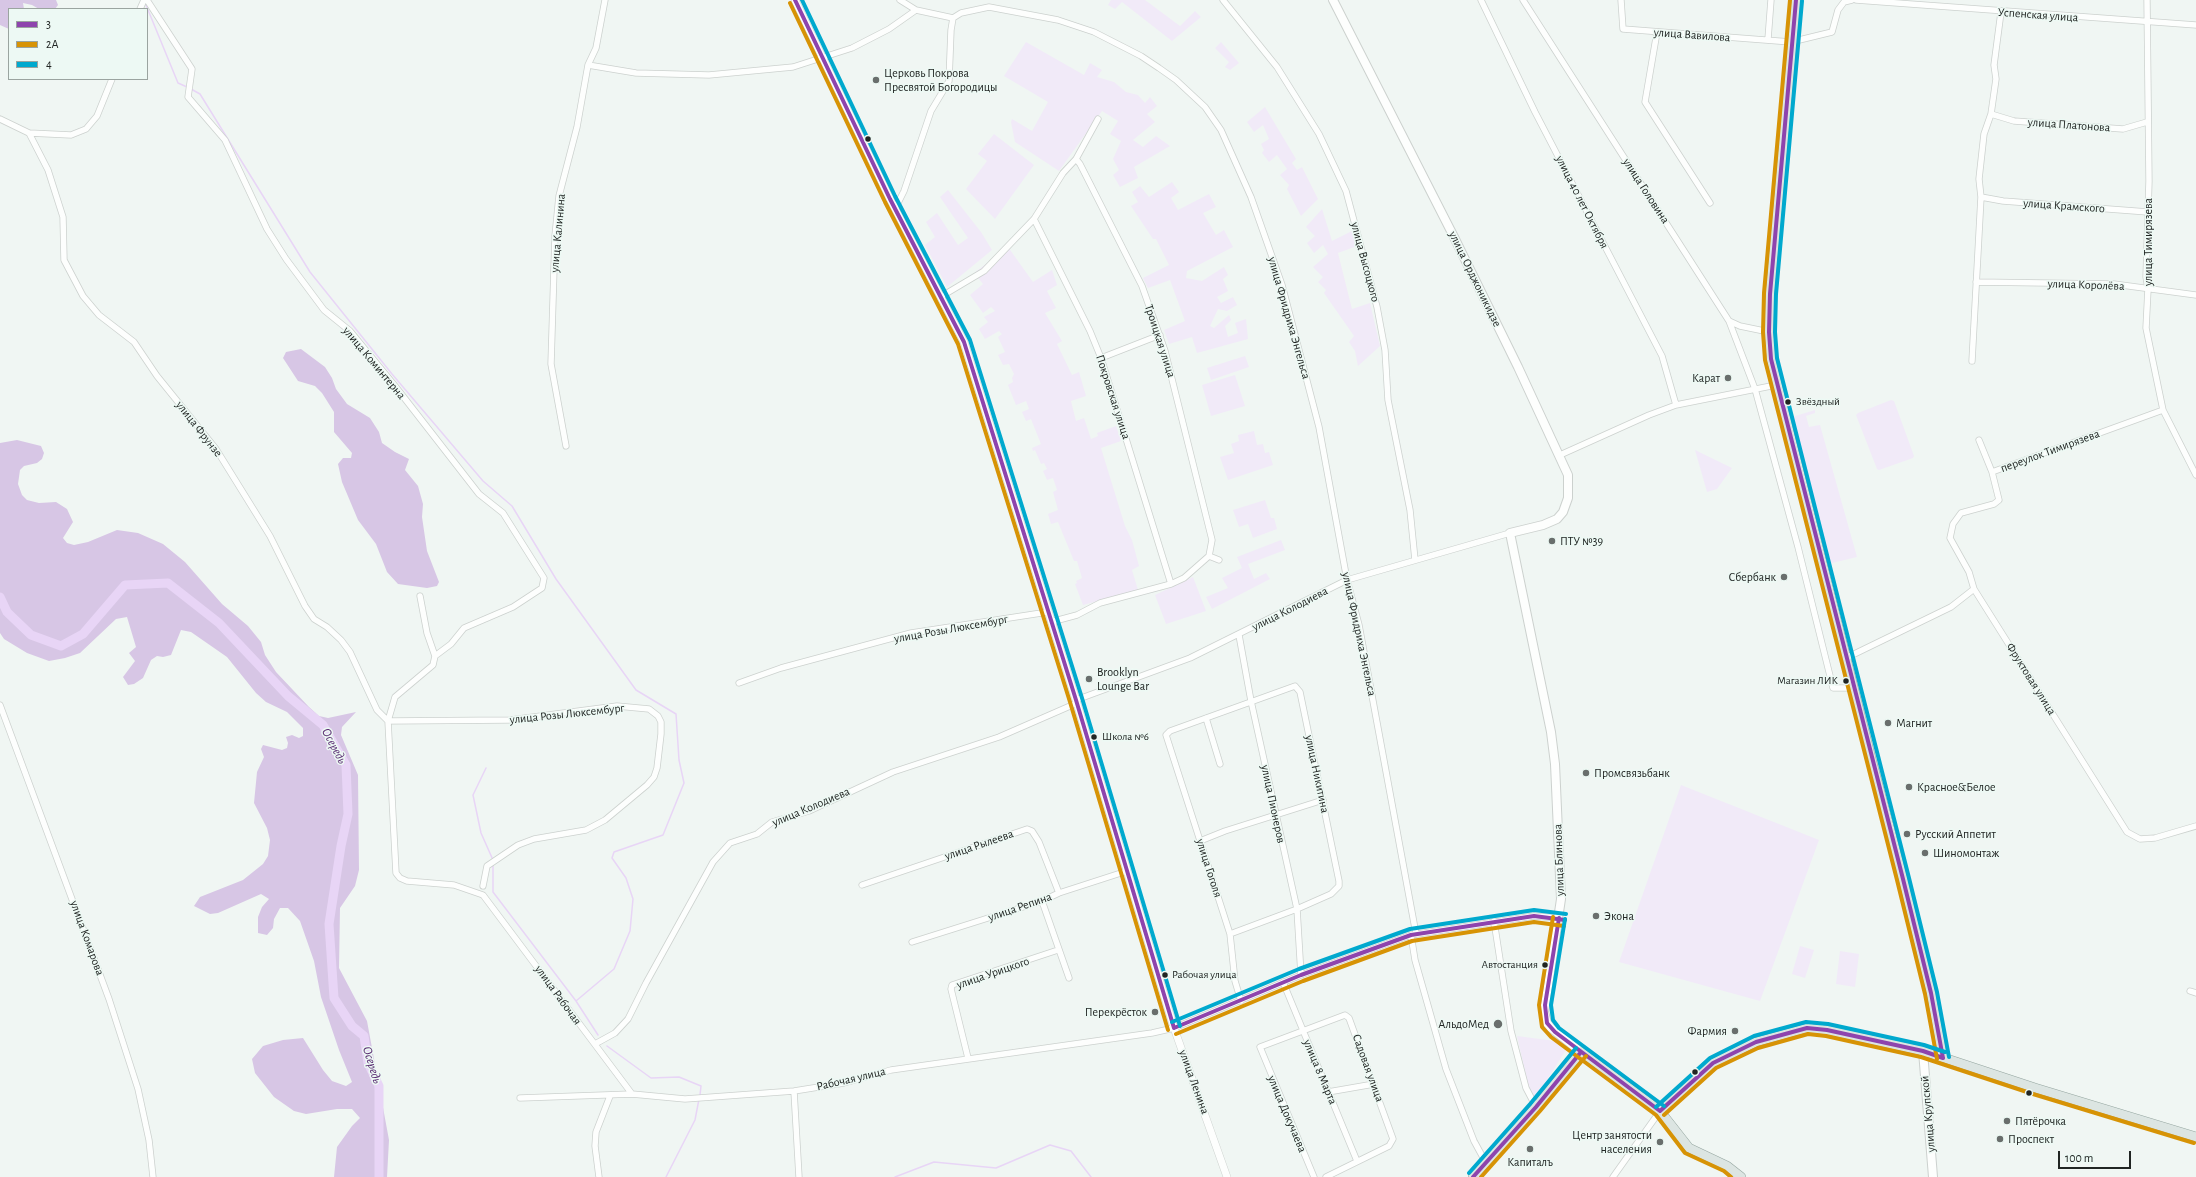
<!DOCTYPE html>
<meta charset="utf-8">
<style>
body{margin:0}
#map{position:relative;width:2196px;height:1177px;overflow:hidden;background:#f0f6f3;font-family:"Alegreya Sans",sans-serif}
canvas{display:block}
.legend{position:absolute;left:8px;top:8px;width:140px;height:72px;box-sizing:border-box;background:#edf9f4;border:1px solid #9ba4a0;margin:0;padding:5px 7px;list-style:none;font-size:12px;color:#212523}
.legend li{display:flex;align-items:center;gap:8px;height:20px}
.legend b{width:20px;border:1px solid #9ba4a0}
.scale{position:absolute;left:2058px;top:1151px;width:73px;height:18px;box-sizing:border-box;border:2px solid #212523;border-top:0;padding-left:5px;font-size:12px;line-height:14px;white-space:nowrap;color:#212523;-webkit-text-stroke:3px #edf9f4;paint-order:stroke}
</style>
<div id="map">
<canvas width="2196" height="1177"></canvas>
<ul class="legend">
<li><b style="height:5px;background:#8e44ad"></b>3</li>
<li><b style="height:5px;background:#d79305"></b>2А</li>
<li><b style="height:5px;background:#00a9ce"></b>4</li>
</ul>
<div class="scale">100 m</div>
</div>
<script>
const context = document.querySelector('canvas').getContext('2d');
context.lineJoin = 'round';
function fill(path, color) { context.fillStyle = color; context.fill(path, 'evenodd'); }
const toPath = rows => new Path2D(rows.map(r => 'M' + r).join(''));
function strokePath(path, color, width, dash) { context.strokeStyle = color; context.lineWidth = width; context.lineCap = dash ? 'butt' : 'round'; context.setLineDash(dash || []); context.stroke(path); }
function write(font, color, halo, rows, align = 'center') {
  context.font = font + ' "Alegreya Sans",sans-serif'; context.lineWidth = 3; context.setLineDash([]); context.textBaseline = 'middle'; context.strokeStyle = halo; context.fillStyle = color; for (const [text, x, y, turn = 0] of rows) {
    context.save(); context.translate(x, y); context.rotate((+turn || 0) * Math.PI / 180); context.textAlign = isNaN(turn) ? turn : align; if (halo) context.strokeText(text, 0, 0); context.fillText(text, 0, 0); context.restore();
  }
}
const green = toPath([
 [1111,0,1145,0,1180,26,1195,11,1201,17,1172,41,1122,2,1115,9,1108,5],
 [1026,42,1084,75,1090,63,1102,70,1097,77,1114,82,1126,92,1138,95,1145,103,1150,97,1157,106,1147,114,1155,122,1133,140,1143,147,1156,136,1170,146,1134,167,1138,178,1120,187,1113,175,1119,170,1113,159,1121,141,1110,134,1118,121,1102,111,1059,171,1015,142,1011,122,1012,119,1032,131,1048,102,1004,76],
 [1221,42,1239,63,1230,70,1225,67,1229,62,1215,48],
 [1265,107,1296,159,1292,163,1297,170,1302,167,1318,199,1301,216,1287,189,1289,185,1280,175,1287,169,1277,155,1269,162,1262,153,1264,150,1261,144,1269,139,1263,125,1254,132,1247,122],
 [994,134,1034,165,995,219,966,189,987,161,978,154],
 [1172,182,1179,192,1171,198,1178,210,1209,194,1216,207,1203,213,1216,235,1224,230,1233,247,1187,271,1186,278,1202,281,1224,267,1228,275,1223,279,1228,291,1217,297,1221,303,1233,297,1237,305,1227,311,1218,309,1210,326,1214,328,1229,315,1231,320,1225,326,1228,337,1238,333,1235,323,1246,319,1248,339,1197,353,1192,337,1169,344,1164,330,1185,321,1170,280,1148,288,1143,278,1169,265,1156,239,1153,239,1131,206,1138,202,1132,192,1140,186,1149,197],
 [948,190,981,232,992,250,947,287,925,245,935,237,926,222,937,213,958,245,968,238,940,197],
 [1322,209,1332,241,1352,231,1357,246,1338,253,1352,309,1370,303,1380,346,1358,366,1355,351,1349,342,1354,336,1324,293,1326,290,1318,282,1323,277,1313,267,1328,254,1323,245,1314,253,1307,243,1315,236,1306,227],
 [1008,247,1033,282,1052,270,1057,285,1047,291,1056,308,1045,313,1062,341,1057,344,1072,375,1079,372,1086,396,1071,401,1076,421,1084,418,1091,439,1098,436,1097,433,1116,426,1121,441,1101,448,1125,526,1132,540,1139,566,1132,570,1138,590,1083,605,1075,584,1077,583,1076,581,1082,578,1077,561,1074,561,1058,522,1051,524,1048,514,1058,510,1053,492,1057,490,1053,478,1047,480,1043,471,1047,469,1044,463,1041,464,1035,450,1033,451,1032,448,1041,444,1031,419,1026,421,1022,412,1029,409,1026,401,1016,405,1008,385,1013,382,1012,378,1014,374,1009,364,1003,365,998,355,1005,352,998,337,1002,334,999,331,985,339,979,329,988,322,984,317,995,311,991,307,983,313,970,295,983,284,974,273],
 [1245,356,1249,367,1211,380,1207,368],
 [1235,375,1245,406,1211,416,1202,385],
 [1891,400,1894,401,1914,456,1913,458,1879,470,1877,469,1856,415,1858,413],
 [1815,410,1815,413,1806,416,1809,427,1820,425,1857,557,1828,564,1792,417],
 [1254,431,1257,445,1263,444,1265,453,1269,452,1273,465,1228,480,1220,457,1234,453,1231,444,1239,441,1238,435],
 [1695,450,1732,468,1717,489,1707,492],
 [1265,500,1271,518,1274,518,1277,529,1253,538,1248,524,1239,527,1233,510],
 [1281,540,1285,550,1248,564,1254,579,1266,573,1270,579,1212,609,1206,597,1228,588,1222,578,1242,568,1237,557],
 [1193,577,1206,611,1166,624,1155,595],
 [1681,785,1819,840,1760,1001,1619,962],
 [1800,946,1814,950,1805,978,1792,974],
 [1840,951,1859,954,1855,987,1836,984],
 [1517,1036,1563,1042,1566,1050,1536,1097,1530,1093]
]);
const forest = toPath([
 [0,0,56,0,58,5,55,9,39,9,32,5,23,3,24,9,9,9,9,29,0,25],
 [301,349,325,367,332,378,336,389,347,404,370,418,379,432,382,443,395,452,409,459,405,470,418,486,423,504,422,517,427,551,439,582,437,586,427,588,398,584,387,572,376,544,358,520,342,482,338,464,343,458,351,458,352,453,334,432,334,412,322,393,315,386,298,381,283,358,286,352],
 [17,440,41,446,44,453,42,459,37,463,24,466,20,470,18,484,22,495,27,500,39,503,56,502,67,509,73,522,63,538,67,543,74,545,88,542,117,530,138,533,163,544,185,562,222,604,248,626,261,642,265,655,276,672,309,707,319,716,328,718,356,712,342,727,341,735,358,775,359,870,355,886,340,908,339,968,367,1021,389,1140,387,1177,334,1177,337,1147,352,1126,360,1118,352,1109,337,1109,306,1114,294,1111,274,1097,255,1073,252,1059,263,1046,283,1040,303,1038,323,1070,332,1081,346,1086,352,1082,339,1050,321,997,314,961,300,921,288,908,280,908,274,919,273,928,267,935,258,933,258,917,262,907,269,899,261,894,218,913,210,914,194,906,200,897,243,880,263,864,268,856,270,840,267,828,254,803,257,772,264,757,261,749,263,745,282,750,287,748,288,743,286,737,292,735,299,738,303,736,303,728,287,712,266,702,256,693,227,657,191,632,181,630,171,655,163,657,157,656,151,660,143,678,134,684,128,685,123,677,135,661,129,653,136,647,127,617,116,619,80,653,65,658,49,661,27,653,4,639,0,633,0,443]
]);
const stream = toPath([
 [146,5,178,83,187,87],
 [191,89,200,94,310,272,392,374,483,481,512,506,556,579,636,690,676,714,679,760,684,783,663,835,614,852,612,858,626,878,633,899,630,931,614,969,576,1001],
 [486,768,473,795,481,833,493,860],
 [493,864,493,892,576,1001,598,1035],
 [607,1046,651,1078,679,1077,701,1086,700,1095],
 [666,1177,695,1120,699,1099],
 [895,1177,934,1162,996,1168,1050,1145,1071,1151,1091,1177]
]);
const river = toPath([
 [0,597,7,612,31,635,61,646,83,634,125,585,168,583,219,623,288,696,323,725,346,765,348,814,341,846,329,924,334,998,352,1026,364,1036,368,1063,379,1086,379,1177]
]);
const minor = toPath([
 [147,0,192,69,188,97,225,140,267,229,286,259,324,310,350,331,395,386,479,494,503,513,544,578,542,588,513,607,464,628,451,644,435,656],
 [900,0,916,10],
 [1223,0,1277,67,1319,134,1346,191,1377,307,1385,350,1388,400,1410,510,1415,560],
 [1481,0,1535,112,1662,356,1676,405],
 [1523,0,1729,321,1755,389,1798,547,1833,688,1853,688],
 [1621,0,1623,29,1791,42,1832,32,1838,10,1844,2,1852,0],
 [1856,0,2196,25],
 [2147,0,2149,181,2146,277,2148,289,2146,328,2163,410,2196,475],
 [140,9,144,0],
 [1657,32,1645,102,1710,203],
 [1768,39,1771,0],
 [588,65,636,73,709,75,793,67,852,48,889,29,916,10,953,18,961,13,989,7,1058,20,1094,32,1141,56,1159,68,1176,80,1205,107,1221,130,1251,197,1282,285,1319,427,1347,580,1359,625,1416,934],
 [1991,114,2014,121,2123,129,2147,122],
 [0,119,29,133,71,135,86,129,97,116,112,79],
 [29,133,48,170,63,217,64,260,83,296,99,315,134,342,157,376,216,449,270,536,305,606,314,619,327,627,341,640,350,652,377,710,388,721],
 [1076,159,1098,119],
 [1981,197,2003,201,2148,212],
 [895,209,904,191,931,111,949,81,951,30,953,18],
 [1034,219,1090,331,1101,358,1171,584],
 [1976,282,2114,284,2196,295],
 [942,296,984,271,1034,219,1063,173,1076,159,1080,164,1142,286,1165,351,1212,540,1209,556,1184,578,1171,584,1100,603,1077,615,1051,622],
 [1729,321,1740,326,1769,332],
 [1101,358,1160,335],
 [1972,361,1981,197,1979,179,1984,134,1991,114,1996,79,1994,65,2001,12],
 [2163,410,1992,472,1999,500,1994,504,1961,513,1953,524,1950,538,1969,572,1974,589,2127,832,2140,839,2155,838,2196,826],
 [1979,440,1992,472],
 [566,446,551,364,555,236,559,196,577,127,588,65,596,48,605,0],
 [1560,455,1649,415,1676,405,1776,385],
 [1209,556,1219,560],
 [420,596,427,633,435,656,433,665,395,697,388,721,396,873,400,878,407,881,454,885,483,895,632,1094,685,1099,794,1091,844,1083,891,1070,1152,1033,1174,1028,1301,975,1411,935,1534,916,1559,918],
 [1239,635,1251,701,1297,909,1301,975],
 [1846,658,1951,607,1974,589],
 [739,683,781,668,911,633,1048,612],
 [1076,700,1190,658,1347,580,1510,533],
 [0,705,109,999,138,1089,149,1140,153,1177],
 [1206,718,1220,764],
 [388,721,510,720,617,706,649,709,658,716,661,722,661,734,657,768,654,777,647,785,605,820,586,830,534,839,518,845,487,866,483,886],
 [1200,841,1225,831,1323,800],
 [862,885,1027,829,1032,831,1039,842,1059,893],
 [1042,901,1069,978],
 [1494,921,1511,1031,1526,1088,1536,1107],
 [1230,934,1297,909,1331,894,1339,886,1339,881,1300,692,1295,686,1170,731,1166,735,1230,934,1235,981,1241,1001],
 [1411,935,1415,960,1446,1069,1474,1141,1486,1163],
 [912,942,1042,901,1059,893,1127,871],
 [1283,982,1357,1161],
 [2190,991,2196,993],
 [595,1044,615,1033,628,1019,646,983,713,862,730,843,757,834,772,822,809,811,893,772,999,737,1077,703],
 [968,1058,951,989,952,985,1058,950],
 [794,1091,799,1177],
 [1328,1092,1374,1084],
 [520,1098,632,1094],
 [599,1177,595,1146,596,1132,610,1096],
 [1314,1177,1260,1047,1345,1015,1349,1018,1393,1139,1389,1146,1326,1177],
 [1613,1177,1660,1111]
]);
const tertiary = toPath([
 [795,0,890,199,964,342,1076,700,1174,1028,1227,1177]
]);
const secondary = toPath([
 [1333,0,1454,237,1518,367,1568,475,1568,498,1563,512,1557,519,1543,525,1510,533,1551,732,1555,764,1561,899,1544,1012,1547,1023,1551,1028,1581,1052],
 [1923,1051,1933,1177]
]);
const primary = toPath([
 [1796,0,1770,294,1769,332,1771,359,1872,762,1903,879,1931,993,1943,1058],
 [1660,1111,1713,1063,1756,1042,1807,1028,1827,1030,1923,1051,2035,1088,2196,1137],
 [1473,1177,1536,1107,1581,1052,1660,1111,1689,1148,1727,1166,1741,1177]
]);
const bus1 = toPath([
 [795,0,890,199,964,342,1076,700,1174,1028],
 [1796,0,1770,294,1769,332,1771,359,1903,879,1931,993,1943,1058],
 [1559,918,1545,1005,1547,1023,1555,1032,1660,1111],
 [1174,1028,1301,975,1411,935,1534,916,1565,920],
 [1660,1111,1713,1063,1756,1042,1807,1028,1827,1030,1923,1051,1943,1058],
 [1473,1177,1536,1107,1581,1052]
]);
const bus2 = toPath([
 [1790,0,1764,293,1763,332,1765,360,1897,880,1925,994,1937,1059],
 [790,3,885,202,958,344,1070,702,1168,1030],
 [1553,917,1539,1005,1542,1027,1551,1037,1656,1115,1685,1153,1724,1171,1731,1177],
 [1176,1034,1303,981,1412,941,1534,922,1564,926],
 [1664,1115,1716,1068,1758,1048,1808,1034,1826,1036,1921,1057,2033,1094,2194,1143],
 [1481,1177,1540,1111,1586,1056]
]);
const bus3 = toPath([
 [802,0,895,196,970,340,1082,698,1180,1026],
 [1802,1,1776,294,1775,332,1777,358,1909,878,1937,992,1949,1057],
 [1565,919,1551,1005,1553,1020,1559,1028,1664,1106],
 [1172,1022,1299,969,1410,929,1534,910,1566,914],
 [1656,1107,1710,1058,1754,1036,1806,1022,1828,1024,1924,1045,1945,1052],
 [1469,1173,1531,1103,1576,1048]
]);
const markers = [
 [876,80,4,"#696e6c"],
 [868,139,3.5,"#212523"],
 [1728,378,4,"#696e6c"],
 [1788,402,3.5,"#212523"],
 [1552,541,4,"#696e6c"],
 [1784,577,4,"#696e6c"],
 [1089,679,4,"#696e6c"],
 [1846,681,3.5,"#212523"],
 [1888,723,4,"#696e6c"],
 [1094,737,3.5,"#212523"],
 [1586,773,4,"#696e6c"],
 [1909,787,4,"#696e6c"],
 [1907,834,4,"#696e6c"],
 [1925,853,4,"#696e6c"],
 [1596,916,4,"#696e6c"],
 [1545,965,3.5,"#212523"],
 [1165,975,3.5,"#212523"],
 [1155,1012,4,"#696e6c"],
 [1498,1024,5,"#696e6c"],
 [1735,1031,4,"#696e6c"],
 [1695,1072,3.5,"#212523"],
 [2029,1093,3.5,"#212523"],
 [2007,1121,4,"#696e6c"],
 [2000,1139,4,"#696e6c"],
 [1660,1142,4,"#696e6c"],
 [1530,1149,4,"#696e6c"]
];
const busNames = [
 ["Звёздный",1796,402],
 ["Магазин ЛИК",1838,681,"right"],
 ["Школа №6",1102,737],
 ["Автостанция",1538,965,"right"],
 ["Рабочая улица",1172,975]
];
const streetNames = [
 ["Успенская улица",2038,15,4],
 ["улица Вавилова",1692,35,4],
 ["улица Платонова",2069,125,4],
 ["улица Головина",1646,191,57],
 ["улица 40 лет Октября",1582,202,63],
 ["улица Крамского",2064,206,4],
 ["улица Калинина",558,233,-85],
 ["улица Тимирязева",2148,242,-90],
 ["улица Высоцкого",1365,262,75],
 ["улица Орджоникидзе",1475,279,64],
 ["улица Королёва",2086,285,2],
 ["улица Фридриха Энгельса",1289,318,74],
 ["Троицкая улица",1160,341,72],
 ["улица Коминтерна",374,363,50],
 ["Покровская улица",1113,397,72],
 ["улица Фрунзе",199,429,52],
 ["переулок Тимирязева",2050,451,-20],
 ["улица Колодиева",1290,609,-27],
 ["улица Розы Люксембург",951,629,-10],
 ["улица Фридриха Энгельса",1359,634,78],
 ["Фруктовая улица",2031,679,58],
 ["улица Розы Люксембург",567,714,-6],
 ["улица Никитина",1317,774,78],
 ["улица Пионеров",1273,804,78],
 ["улица Колодиева",811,807,-23],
 ["улица Рылеева",979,845,-19],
 ["улица Блинова",1559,860,-92],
 ["улица Гоголя",1209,868,72],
 ["улица Репина",1020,907,-19],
 ["улица Комарова",87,938,70],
 ["улица Урицкого",993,973,-19],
 ["улица Рабочая",558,995,54],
 ["Садовая улица",1368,1068,70],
 ["улица 8 Марта",1320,1072,67],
 ["Рабочая улица",851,1079,-13],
 ["улица Ленина",1194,1082,70],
 ["улица Докучаева",1287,1114,67],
 ["улица Крупской",1928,1114,-95]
];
const poiNames = [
 ["Церковь Покрова",884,73],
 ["Пресвятой Богородицы",884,87],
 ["Карат",1720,378,"right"],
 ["ПТУ №39",1560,541],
 ["Сбербанк",1776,577,"right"],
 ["Brooklyn",1097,672],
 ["Lounge Bar",1097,686],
 ["Магнит",1896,723],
 ["Промсвязьбанк",1594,773],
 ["Красное&Белое",1917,787],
 ["Русский Аппетит",1915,834],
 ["Шиномонтаж",1933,853],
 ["Экона",1604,916],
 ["Перекрёсток",1147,1012,"right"],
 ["АльдоМед",1489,1024,"right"],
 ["Фармия",1727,1031,"right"],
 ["Пятёрочка",2015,1121],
 ["Центр занятости",1652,1135,"right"],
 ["населения",1652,1149,"right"],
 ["Проспект",2008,1139],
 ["Капиталъ",1530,1162,"center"]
];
const waterNames = [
 ["Осередь",334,746,62],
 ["Осередь",372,1065,73]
];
fill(green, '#f1eaf8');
fill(forest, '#d7c6e5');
strokePath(stream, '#e8d5f6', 1.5);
strokePath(river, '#e8d5f6', 9);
strokePath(minor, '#ccd1ce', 7);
strokePath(tertiary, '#ccd1ce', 8);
strokePath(secondary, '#ccd1ce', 10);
strokePath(primary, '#94a59f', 10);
strokePath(minor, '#fdfefd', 5.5);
strokePath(tertiary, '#fdfefd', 7);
strokePath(secondary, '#fdfefd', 8);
strokePath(primary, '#dce5e2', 9);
strokePath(bus1, '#8e44ad', 4);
strokePath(bus2, '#d79305', 4);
strokePath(bus3, '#00a9ce', 4);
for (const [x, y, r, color] of markers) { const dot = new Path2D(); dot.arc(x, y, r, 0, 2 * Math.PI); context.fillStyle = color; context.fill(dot); strokePath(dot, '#edf9f4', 1.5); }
write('11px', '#212523', '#edf9f4', busNames, 'left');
write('12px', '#212523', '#edf9f4', streetNames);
write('12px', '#212523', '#edf9f4', poiNames, 'left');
write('italic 13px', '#592c72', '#edf9f4', waterNames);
</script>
